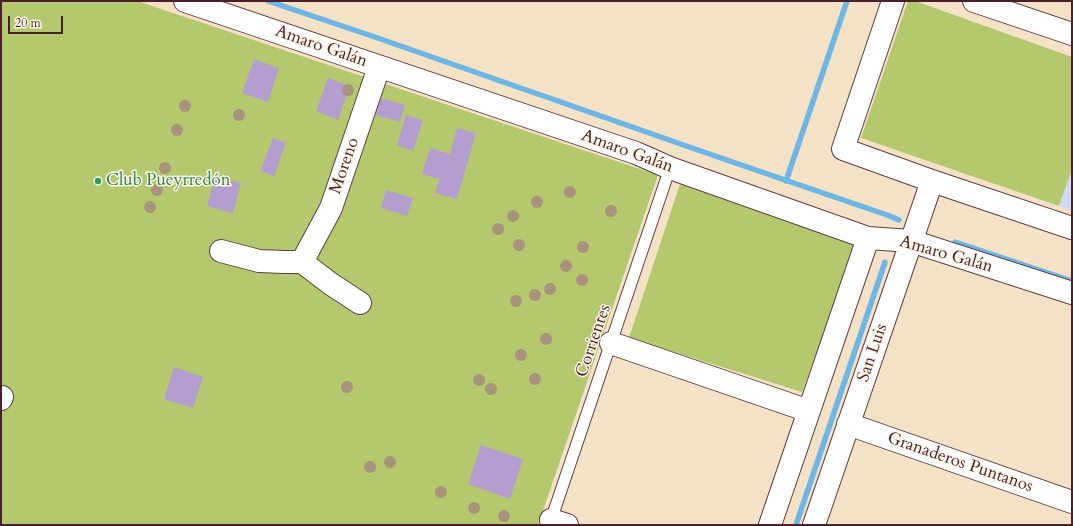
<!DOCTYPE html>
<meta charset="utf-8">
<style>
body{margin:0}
#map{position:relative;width:1073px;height:526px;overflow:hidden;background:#f4e2c6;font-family:Cardo,serif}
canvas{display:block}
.frame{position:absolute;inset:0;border:2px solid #4a1f2b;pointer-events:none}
.scale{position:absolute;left:8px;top:16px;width:55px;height:18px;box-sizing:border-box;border:2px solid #4a1f2b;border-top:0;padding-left:5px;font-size:12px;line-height:14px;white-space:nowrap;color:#4a1f2b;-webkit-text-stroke:3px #fcf5e5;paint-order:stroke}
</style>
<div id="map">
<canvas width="1073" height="526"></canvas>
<div class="frame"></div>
<div class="scale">20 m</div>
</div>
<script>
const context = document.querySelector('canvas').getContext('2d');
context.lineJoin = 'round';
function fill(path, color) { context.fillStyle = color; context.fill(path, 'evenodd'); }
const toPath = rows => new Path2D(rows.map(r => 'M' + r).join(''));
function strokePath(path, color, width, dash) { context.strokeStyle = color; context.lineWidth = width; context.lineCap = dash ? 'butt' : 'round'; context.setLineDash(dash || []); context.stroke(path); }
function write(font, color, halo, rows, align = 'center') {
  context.font = font + ' Cardo,serif'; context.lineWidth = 3; context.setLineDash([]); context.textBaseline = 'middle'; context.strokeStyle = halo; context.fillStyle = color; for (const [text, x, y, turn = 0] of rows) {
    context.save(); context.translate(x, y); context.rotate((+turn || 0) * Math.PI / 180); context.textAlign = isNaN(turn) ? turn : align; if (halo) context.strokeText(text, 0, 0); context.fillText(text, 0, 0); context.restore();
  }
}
const built = toPath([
 [1072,169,1072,211,1059,206]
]);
const green = toPath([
 [1,1,137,1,658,175,538,525,1,525],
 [908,1,915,1,1072,57,1072,169,1059,206,861,138],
 [680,184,855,245,802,392,629,338]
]);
const stream = toPath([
 [268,1,369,35,718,157,890,216,899,220],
 [786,181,847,1],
 [955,242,1072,281],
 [796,525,885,262]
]);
const building = toPath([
 [254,59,279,68,268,102,242,93],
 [328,78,350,86,338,120,316,111],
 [377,97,405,105,400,122,372,114],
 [406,115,423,120,413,151,397,145],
 [457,128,476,133,457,199,435,193,439,179,422,174,430,148,450,154],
 [273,138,286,143,274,176,260,171],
 [215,177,241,183,233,213,207,206],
 [386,190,413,198,407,216,381,208],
 [174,367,203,377,193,408,164,399],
 [481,445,523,459,510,499,468,484]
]);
const lane = toPath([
 [550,523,670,168]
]);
const street = toPath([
 [185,1,636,153,670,168,868,238,911,241,1072,293],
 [893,1,843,149,932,181,1072,228],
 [974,1,1072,34],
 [221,251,259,261,284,262,302,262,331,284,360,303],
 [302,262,331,208,379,67],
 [611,343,809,411],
 [1,399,2,397],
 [848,424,1072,502],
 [551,520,567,525],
 [770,525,868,238],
 [814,525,932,181]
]);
const trees = [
 [348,90],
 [185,106],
 [239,115],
 [177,130],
 [165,168],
 [157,190],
 [570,192],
 [537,202],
 [150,207],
 [611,211],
 [513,216],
 [498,229],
 [519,245],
 [583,247],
 [566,266],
 [582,280],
 [550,289],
 [535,295],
 [516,301],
 [546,339],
 [521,355],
 [535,379],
 [479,380],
 [347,387],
 [491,389],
 [390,462],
 [370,467],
 [441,492],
 [474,508],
 [504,516]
];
const markers = [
 [98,181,4,"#2e9e5b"]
];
const streetNames = [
 ["Amaro Galán",321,47,19],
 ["Amaro Galán",627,152,20],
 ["Moreno",345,166,-71],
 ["Amaro Galán",946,255,16],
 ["Corrientes",594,341,-71],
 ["San Luis",873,353,-71],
 ["Granaderos Puntanos",960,463,19]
];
const leisureNames = [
 ["Club Pueyrredón",106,181]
];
fill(built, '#d1d9f9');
fill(green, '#b4c96e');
strokePath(stream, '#6eb6e6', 5.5);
fill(building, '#b49ed0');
strokePath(lane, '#643c42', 13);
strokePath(street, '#643c42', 24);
strokePath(lane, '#fff', 11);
strokePath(street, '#fff', 22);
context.fillStyle = '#a8937c';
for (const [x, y] of trees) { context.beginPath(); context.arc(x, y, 6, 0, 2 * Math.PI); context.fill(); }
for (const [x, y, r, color] of markers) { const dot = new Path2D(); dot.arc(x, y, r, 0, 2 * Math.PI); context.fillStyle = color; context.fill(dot); strokePath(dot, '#fcf5e5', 1.5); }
write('17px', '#4a1f2b', '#fcf5e5', streetNames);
write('17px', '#27864d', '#fcf5e5', leisureNames, 'left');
</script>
